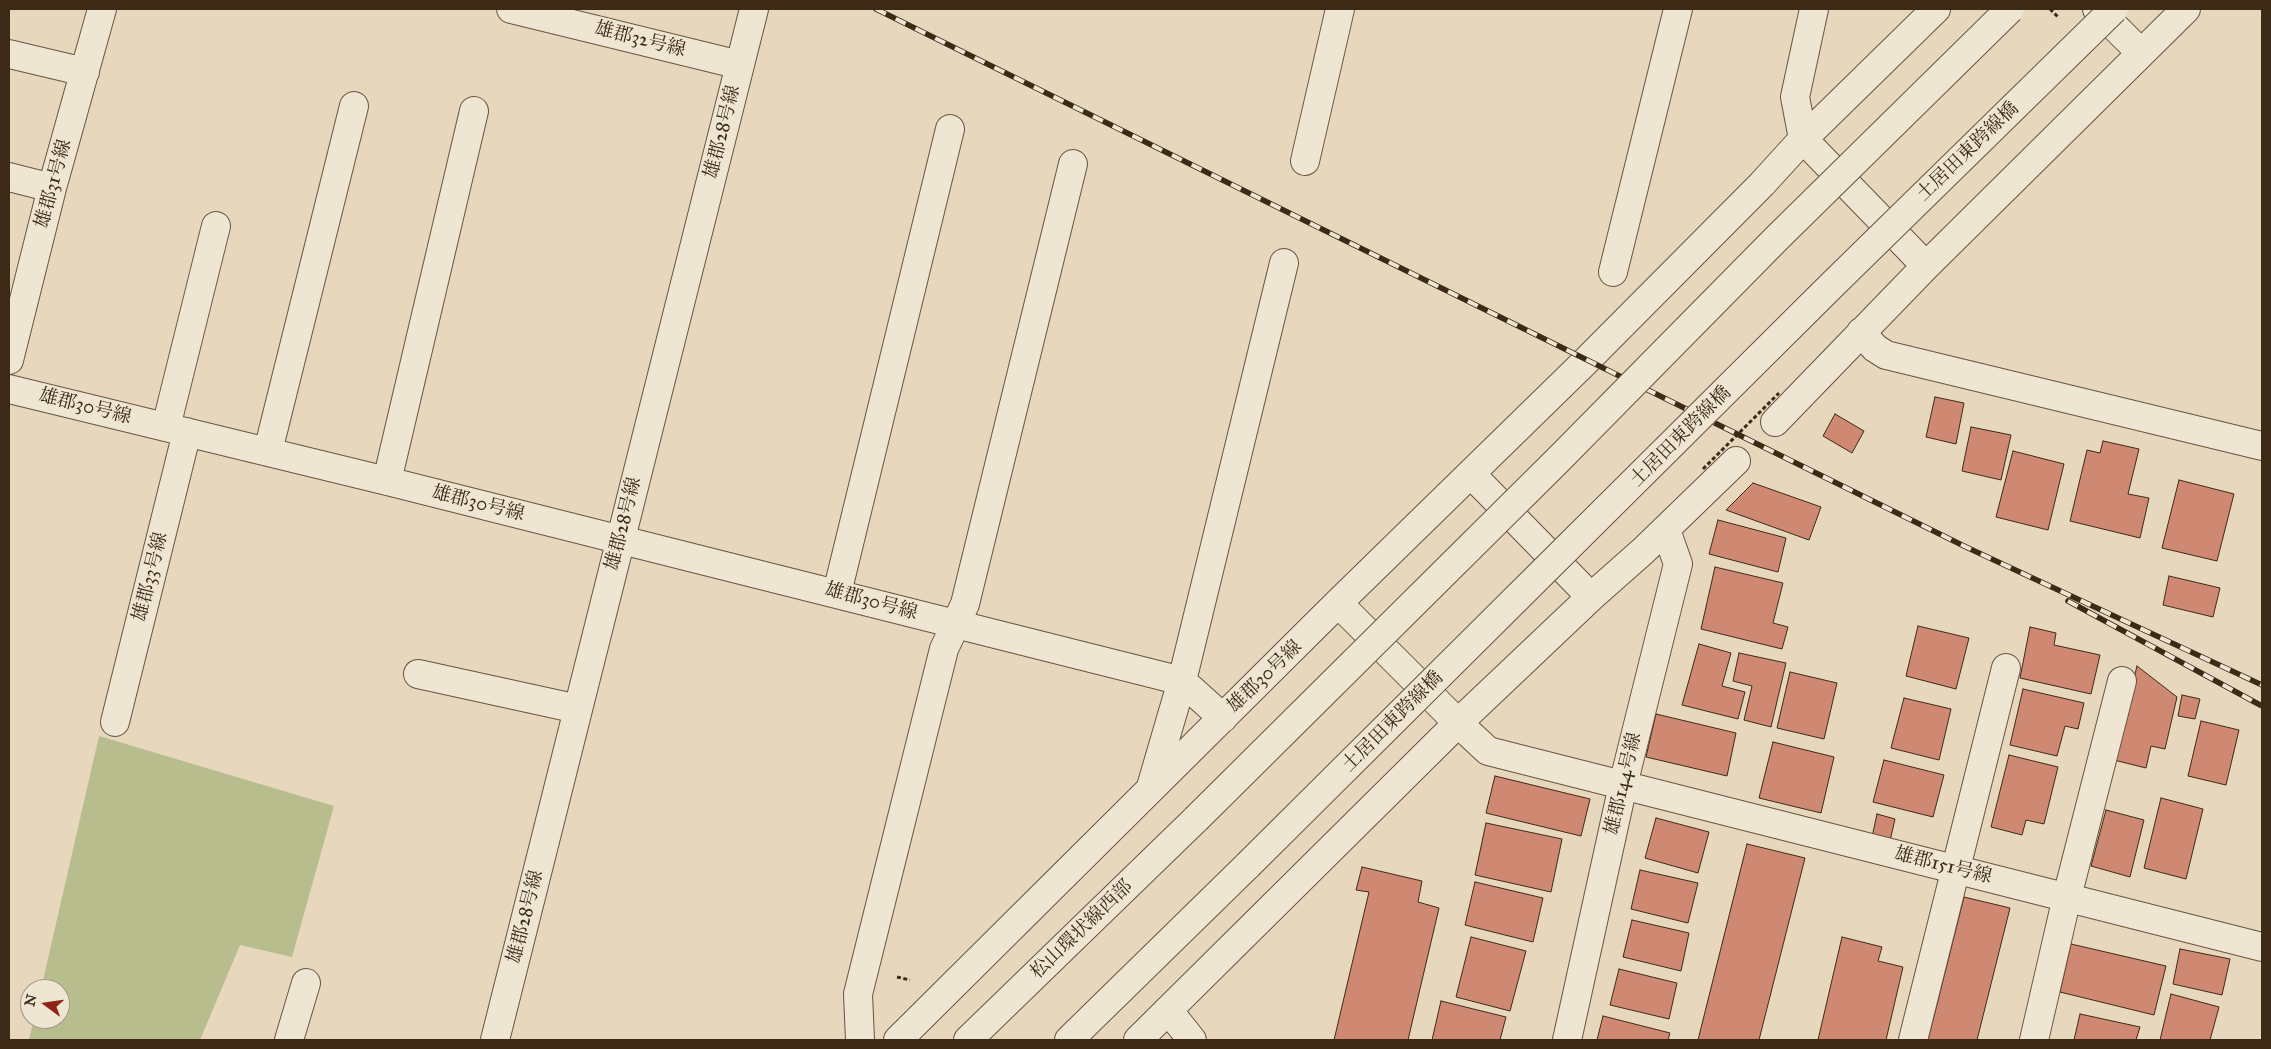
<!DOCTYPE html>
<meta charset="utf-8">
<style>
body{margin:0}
#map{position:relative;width:2271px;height:1049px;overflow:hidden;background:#e7d7bc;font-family:"IM FELL Great Primer",serif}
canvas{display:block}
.frame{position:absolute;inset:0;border:10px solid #3c2a17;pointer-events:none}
.north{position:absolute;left:20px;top:979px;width:50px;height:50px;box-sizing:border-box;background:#efe5d3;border:1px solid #a79a88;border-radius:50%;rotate:284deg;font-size:14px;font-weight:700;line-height:20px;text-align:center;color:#3c2a17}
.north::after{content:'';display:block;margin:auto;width:18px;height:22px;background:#8f2418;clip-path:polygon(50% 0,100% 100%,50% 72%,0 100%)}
</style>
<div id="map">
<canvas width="2271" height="1049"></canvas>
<div class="frame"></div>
<div class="north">N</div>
</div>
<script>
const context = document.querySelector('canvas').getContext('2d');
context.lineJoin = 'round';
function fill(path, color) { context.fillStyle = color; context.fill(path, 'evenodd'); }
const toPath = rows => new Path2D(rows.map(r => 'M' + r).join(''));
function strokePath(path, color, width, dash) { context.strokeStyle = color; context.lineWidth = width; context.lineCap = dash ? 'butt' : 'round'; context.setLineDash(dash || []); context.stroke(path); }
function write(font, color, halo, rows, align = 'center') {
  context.font = font + ' "IM FELL Great Primer","Noto Serif JP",serif'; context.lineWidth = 4; context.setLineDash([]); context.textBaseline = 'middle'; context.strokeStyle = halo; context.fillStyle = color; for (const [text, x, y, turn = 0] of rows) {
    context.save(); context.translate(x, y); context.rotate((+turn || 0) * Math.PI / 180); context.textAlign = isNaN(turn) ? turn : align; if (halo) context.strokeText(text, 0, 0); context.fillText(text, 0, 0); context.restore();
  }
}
const green = toPath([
 [99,736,334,806,292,957,240,945,200,1040,29,1040,34,1019,60,1019,60,989,41,989]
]);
const building = toPath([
 [1935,397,1964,403,1956,444,1926,437,1935,397],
 [1835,414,1864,431,1852,453,1823,436,1835,414],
 [1971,427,2011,435,2001,480,1962,471,1971,427],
 [2103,441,2139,449,2128,494,2149,498,2140,538,2070,521,2087,450,2100,453,2103,441],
 [2013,451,2064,464,2048,530,1996,517,2013,451],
 [2179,480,2234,494,2217,561,2162,548,2179,480],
 [1753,483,1821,507,1809,540,1726,510,1753,483],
 [1718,520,1786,538,1778,572,1709,554,1718,520],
 [1715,567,1783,583,1773,623,1788,627,1782,649,1701,629,1715,567],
 [2169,576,2220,588,2213,617,2163,605,2169,576],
 [1918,626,1969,638,1956,689,1906,676,1918,626],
 [2030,627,2056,633,2054,645,2100,655,2091,694,2020,678,2030,627],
 [1699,644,1731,653,1722,686,1745,692,1738,719,1682,705,1699,644],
 [1739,653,1786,663,1771,727,1744,720,1752,686,1733,681,1739,653],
 [2137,666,2177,697,2165,749,2151,746,2146,768,2114,760,2137,666],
 [1790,672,1837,683,1824,739,1777,728,1790,672],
 [2023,689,2084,703,2078,729,2065,726,2057,756,2010,745,2023,689],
 [2182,695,2200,699,2195,719,2178,716,2182,695],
 [1904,698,1951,709,1939,760,1891,748,1904,698],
 [1656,714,1736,733,1727,776,1646,757,1656,714],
 [2201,721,2239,730,2226,785,2188,776,2201,721],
 [1773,742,1834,757,1821,813,1759,798,1773,742],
 [2009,755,2058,767,2044,824,2026,820,2022,835,1991,827,2009,755],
 [1884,760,1944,775,1933,817,1873,802,1884,760],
 [1495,776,1590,799,1581,836,1486,813,1495,776],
 [2161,798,2203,809,2186,879,2144,868,2161,798],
 [2106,810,2144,820,2130,877,2091,866,2106,810],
 [1877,814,1895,819,1890,841,1872,837,1877,814],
 [1656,818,1709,832,1698,873,1645,858,1656,818],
 [1486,823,1562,839,1551,892,1475,875,1486,823],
 [1747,844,1805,858,1759,1040,1698,1040,1747,844],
 [1362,867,1422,881,1418,902,1439,908,1408,1040,1334,1040,1369,892,1356,890,1362,867],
 [1640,870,1698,883,1688,923,1631,909,1640,870],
 [1475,882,1543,898,1533,942,1465,925,1475,882],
 [1964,897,2010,908,1977,1040,1928,1040,1964,897],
 [1632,920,1689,933,1681,971,1623,957,1632,920],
 [1471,937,1526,951,1510,1011,1456,997,1471,937],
 [1842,937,1882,947,1878,961,1903,967,1886,1040,1818,1040,1842,937],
 [2071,944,2166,966,2154,1015,2060,992,2071,944],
 [2180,949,2230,959,2222,995,2173,984,2180,949],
 [1619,969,1677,983,1669,1019,1610,1005,1619,969],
 [2171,994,2219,1007,2210,1040,2160,1040,2171,994],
 [1441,1001,1506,1017,1500,1040,1432,1040,1441,1001],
 [2080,1014,2140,1027,2136,1040,2074,1040,2080,1014],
 [1603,1016,1670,1033,1668,1040,1597,1040,1603,1016]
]);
const path = toPath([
 [2050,9,2058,17],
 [897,977,910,980]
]);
const minor = toPath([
 [511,9,740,65],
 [2097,9,2141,53],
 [9,54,85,72],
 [1803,139,1926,266],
 [1803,139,1795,97,1814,9],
 [1305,161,1340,9],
 [9,177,52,188],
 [1613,272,1678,9],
 [1861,332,1875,348,1886,355,2262,446],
 [9,360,52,188,102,9],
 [9,389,387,481,1182,681,1223,718],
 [1775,422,1926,266,2186,9],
 [166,427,216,226],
 [268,451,354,106],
 [1471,474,1591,597],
 [387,481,474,111],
 [837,593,950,129],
 [1338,603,1458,723,1488,751,2262,947],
 [418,674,578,709],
 [115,722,187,432],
 [1151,787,1182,681,1284,263],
 [1168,1010,1192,1040],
 [289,1040,306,983],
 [495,1040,754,9],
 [860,1040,858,994,944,649,965,604,1073,164],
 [898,1040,1338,603,1586,361,1762,184,1803,139,1936,9],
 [968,1040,1196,819],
 [1069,1040,1248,865],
 [1138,1040,1458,723,1591,597,1643,551,1736,461],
 [1567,1040,1623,785,1678,564,1666,530],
 [1913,1040,2006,668],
 [2034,1040,2067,897,2122,681]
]);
const rail = toPath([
 [876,9,1966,547,2262,685],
 [2068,601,2262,706]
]);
const pathBridge = toPath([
 [1703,469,1779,393]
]);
const minorBridge = toPath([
 [1196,819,1559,459,1777,238,2010,9],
 [1248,865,1832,285,2114,9]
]);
const streetNames = [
 ["雄郡32号線",640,40,14],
 ["雄郡28号線",723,132,-76],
 ["土居田東跨線橋",1968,152,-44],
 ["雄郡31号線",54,184,-75],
 ["雄郡30号線",85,407,14],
 ["土居田東跨線橋",1681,437,-45],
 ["雄郡30号線",478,504,14],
 ["雄郡28号線",624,524,-76],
 ["雄郡33号線",151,577,-76],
 ["雄郡30号線",871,602,15],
 ["雄郡30号線",1265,677,-44],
 ["土居田東跨線橋",1393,722,-45],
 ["雄郡144号線",1624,784,-77],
 ["雄郡151号線",1943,866,14],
 ["雄郡28号線",526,917,-76],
 ["松山環状線西部",1082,930,-44]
];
fill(green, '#b8bd8e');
fill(building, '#cf8973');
strokePath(building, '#3c2a17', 1);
strokePath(minor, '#675540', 30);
strokePath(path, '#3c2a17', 3, [4, 2.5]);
strokePath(minor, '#efe5d3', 28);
strokePath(rail, '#3c2a17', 5.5);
strokePath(rail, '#efe5d3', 4, [11]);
strokePath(minorBridge, '#675540', 30, []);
strokePath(pathBridge, '#3c2a17', 3, [4, 2.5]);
strokePath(minorBridge, '#efe5d3', 28);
write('19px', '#3c2a17', '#efe5d3', streetNames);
</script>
